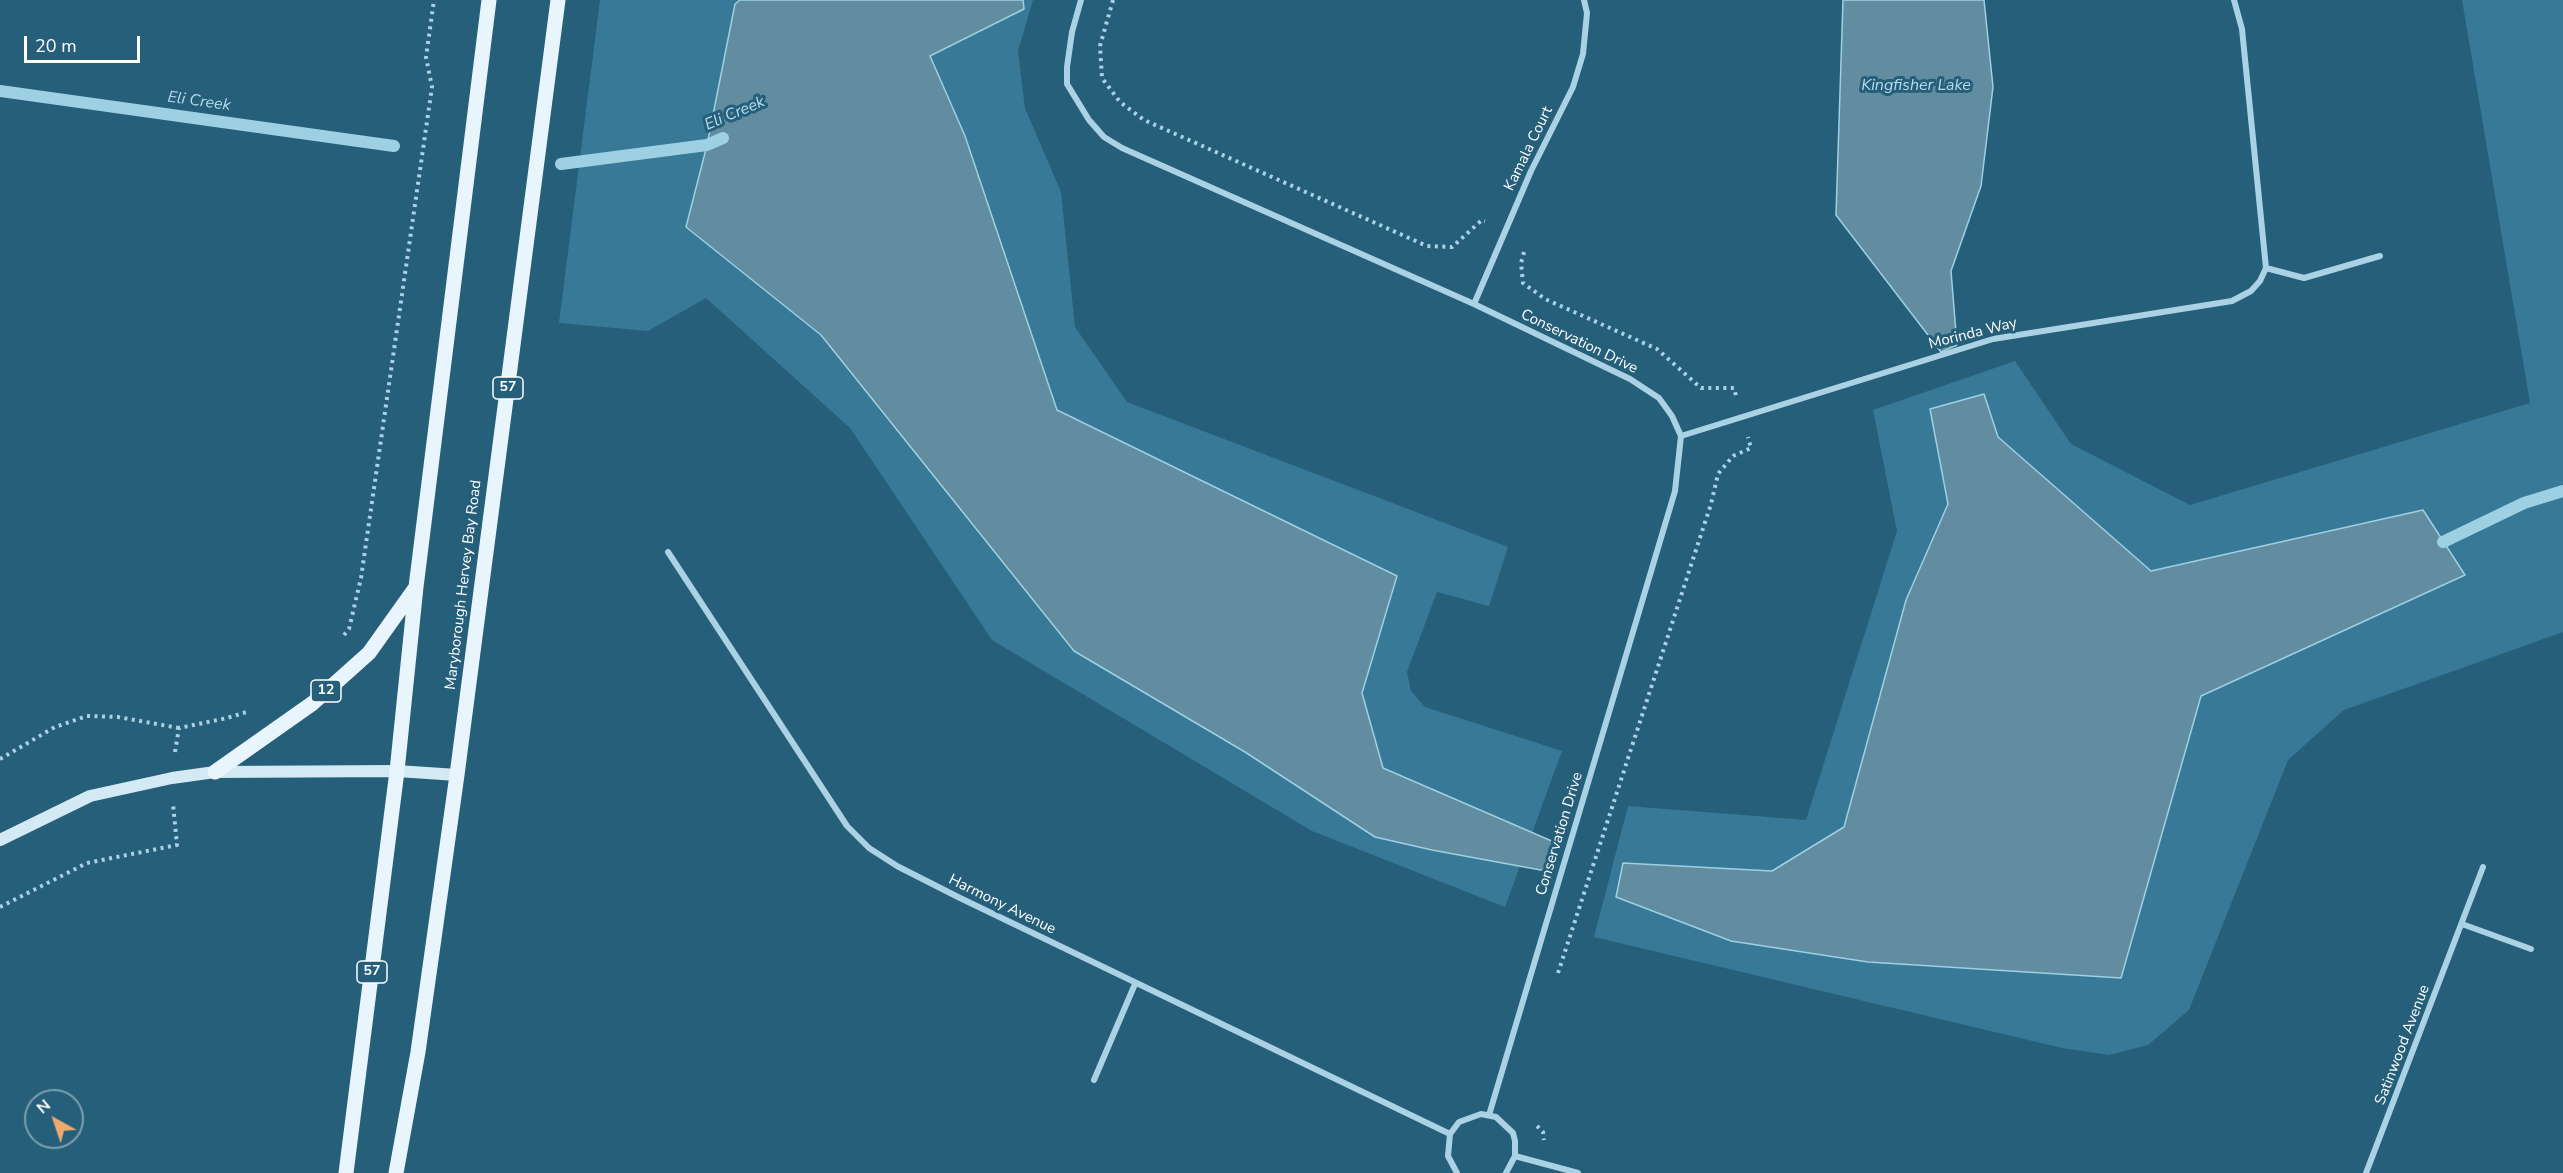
<!DOCTYPE html>
<style>
body{margin:0}
#map{position:relative;width:2563px;height:1173px;overflow:hidden;background:#265f7a;font-family:"Nunito Sans",sans-serif}
canvas{display:block}
.north{position:absolute;left:24px;top:1089px;width:60px;height:60px;box-sizing:border-box;background:#265f7a;border:2px solid #7d9faf;border-radius:50%;rotate:320deg;font-size:16px;font-weight:700;line-height:24px;text-align:center;color:#fff}
.north::after{content:'';display:block;margin:auto;width:21px;height:27px;background:#ecaa6f;clip-path:polygon(50% 0,100% 100%,50% 72%,0 100%)}
.scale{position:absolute;left:24px;top:36px;width:116px;height:27px;box-sizing:border-box;border:3px solid #fff;border-top:0;padding-left:8px;font-size:18px;line-height:21px;white-space:nowrap;color:#fff;-webkit-text-stroke:4px #265f7a;paint-order:stroke}
</style>
<div id="map">
<canvas width="2563" height="1173"></canvas>
<div class="north">N</div>
<div class="scale">20 m</div>
</div>
<script>
const context = document.querySelector('canvas').getContext('2d');
context.lineJoin = 'round';
function fill(path, color) { context.fillStyle = color; context.fill(path, 'evenodd'); }
const toPath = rows => new Path2D(rows.map(r => 'M' + r).join(''));
function strokePath(path, color, width, dash) { context.strokeStyle = color; context.lineWidth = width; context.lineCap = dash ? 'butt' : 'round'; context.setLineDash(dash || []); context.stroke(path); }
function write(font, color, halo, rows, align = 'center') {
  context.font = font + ' "Nunito Sans",sans-serif'; context.lineWidth = 6; context.setLineDash([]); context.textBaseline = 'middle'; context.strokeStyle = halo; context.fillStyle = color; for (const [text, x, y, turn = 0] of rows) {
    context.save(); context.translate(x, y); context.rotate((+turn || 0) * Math.PI / 180); context.textAlign = isNaN(turn) ? turn : align; if (halo) context.strokeText(text, 0, 0); context.fillText(text, 0, 0); context.restore();
  }
}
const green = toPath([
 [600,0,1033,0,1018,51,1025,108,1061,192,1075,327,1127,402,1508,547,1489,606,1437,592,1407,672,1411,691,1425,707,1562,751,1505,907,1312,831,992,640,850,428,706,298,648,331,559,323],
 [2462,0,2563,0,2563,632,2344,710,2288,760,2189,1010,2148,1045,2109,1055,2062,1048,1594,937,1628,806,1806,820,1897,531,1873,410,2015,361,2071,444,2190,505,2530,403]
]);
const water = toPath([
 [740,0,1023,0,1024,9,930,56,965,136,1057,410,1397,576,1362,693,1383,768,1554,842,1546,871,1432,850,1375,837,1245,752,1074,651,821,335,686,227,707,145,735,4,740,0],
 [1843,0,1984,0,1993,87,1981,186,1951,271,1957,345,1941,352,1836,215,1843,0],
 [1984,394,1998,437,2151,571,2423,510,2465,575,2201,696,2121,978,1868,962,1731,941,1616,897,1623,863,1772,871,1844,827,1906,600,1948,504,1930,409,1984,394]
]);
const stream = toPath([
 [0,91,394,146],
 [561,164,707,145,723,138],
 [2443,542,2524,503,2563,491]
]);
const path = toPath([
 [1113,0,1100,46,1102,78,1120,102,1144,120,1427,246,1452,247,1482,220,1485,221],
 [1524,252,1521,263,1523,283,1545,299,1657,349,1701,388,1734,388,1736,396],
 [344,635,349,629,361,578,432,87,426,57,434,0],
 [175,752,179,728,227,718,250,711],
 [0,759,55,727,87,716,118,717,179,728],
 [0,907,87,863,177,845,173,804],
 [1558,973,1711,504,1718,474,1733,456,1751,448,1748,437],
 [1537,1126,1543,1132,1544,1140]
]);
const street = toPath([
 [1081,0,1072,32,1067,67,1067,84,1089,120,1104,137,1122,148,1474,304,1630,379,1659,398,1672,416,1681,436,1675,491,1489,1115],
 [2266,268,2304,278,2380,256],
 [1474,304,1531,171,1573,87,1583,54,1587,13,1584,0],
 [1681,436,1993,339,2232,301,2251,291,2260,281,2266,268,2242,29,2234,0],
 [668,552,847,826,869,848,897,866,958,897,1450,1134],
 [2462,924,2531,949],
 [1094,1080,1135,984],
 [1515,1156,1578,1173],
 [1457,1173,1448,1156,1450,1134,1459,1122,1481,1114,1496,1117,1513,1133,1515,1141,1515,1156,1506,1173],
 [2366,1173,2483,867]
]);
const secondary = toPath([
 [0,840,90,796,172,778,215,772,397,771,457,775]
]);
const primary = toPath([
 [215,772,313,703,369,653,416,587],
 [346,1173,397,771,416,587,489,0],
 [396,1173,418,1052,457,775,558,0]
]);
const shields = [
 [508,388,30],
 [326,691,30],
 [372,972,30]
];
const shieldNames = [
 ["57",508,388],
 ["12",326,691],
 ["57",372,972]
];
const streetNames = [
 ["Kamala Court",1529,149,-64],
 ["Morinda Way",1973,334,-14],
 ["Conservation Drive",1579,342,26],
 ["Maryborough Hervey Bay Road",464,585,-83],
 ["Conservation Drive",1560,834,-73],
 ["Harmony Avenue",1002,905,26],
 ["Satinwood Avenue",2403,1045,-69]
];
const waterNames = [
 ["Kingfisher Lake",1916,86],
 ["Eli Creek",199,102,8],
 ["Eli Creek",735,114,-23]
];
fill(green, '#377996');
fill(water, '#628c9f');
strokePath(water, '#9ed0e4', 1.5);
strokePath(stream, '#9ed0e4', 12);
strokePath(path, '#aad2e4', 4, [3, 4.5]);
strokePath(street, '#aad2e4', 6);
strokePath(secondary, '#d3e9f4', 12);
strokePath(primary, '#e9f5fc', 15);
for (const [x, y, w] of shields) { const box = new Path2D(); box.roundRect(x - w / 2, y - 11, w, 22, 4.5); context.fillStyle = '#265f7a'; context.fill(box); strokePath(box, '#fff', 1.5); }
write('bold 14px', '#fff', null, shieldNames);
write('15px', '#fff', '#265f7a', streetNames);
write('italic 16px', '#b5dbec', '#265f7a', waterNames);
</script>
